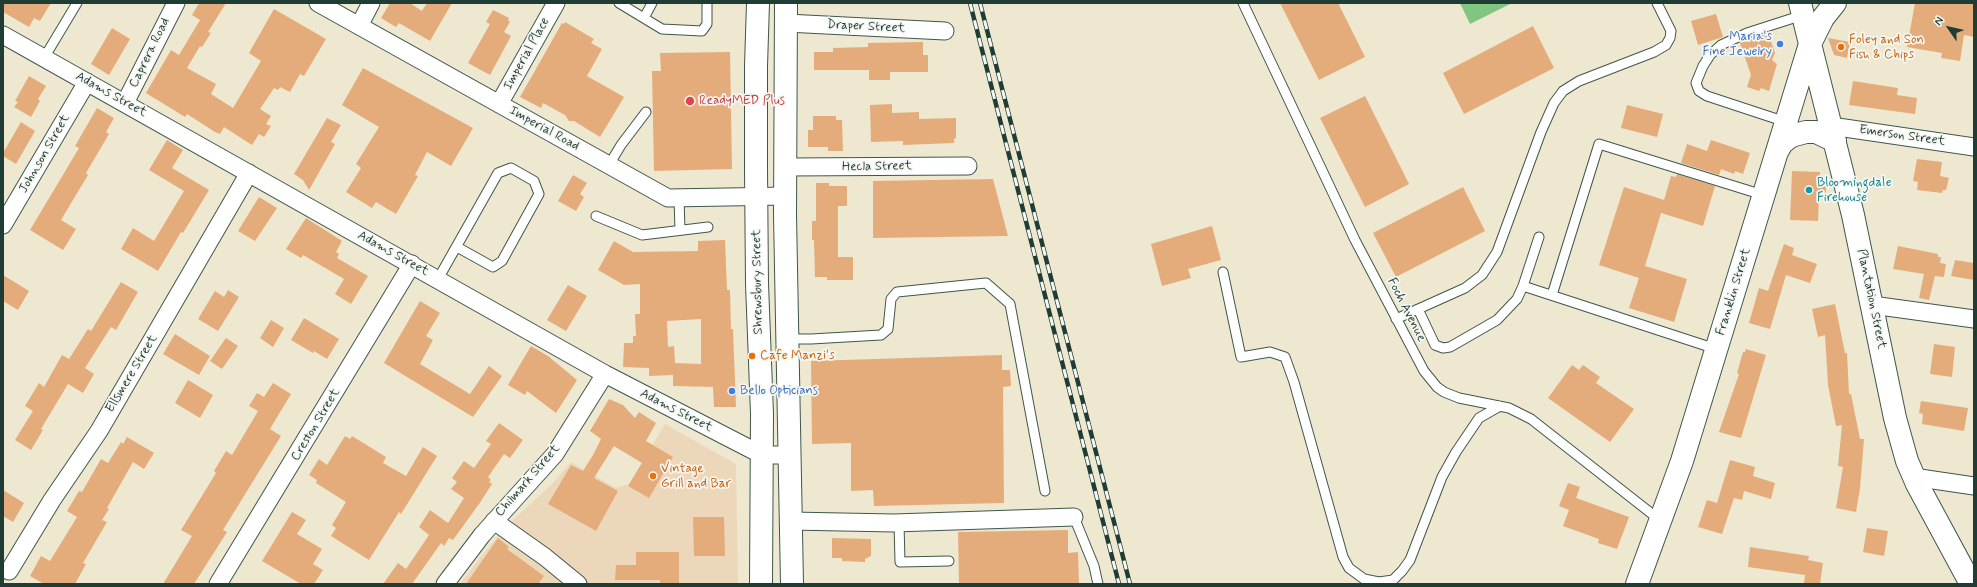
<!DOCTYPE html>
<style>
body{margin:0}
#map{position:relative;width:1977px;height:587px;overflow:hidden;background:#eee8d0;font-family:Mynerve,sans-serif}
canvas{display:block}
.frame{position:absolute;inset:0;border:4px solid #1f3d34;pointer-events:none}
.north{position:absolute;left:1929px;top:8px;width:40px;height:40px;-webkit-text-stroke:3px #f6f6f2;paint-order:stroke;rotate:304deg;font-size:11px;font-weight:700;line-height:16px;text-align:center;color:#1f3d34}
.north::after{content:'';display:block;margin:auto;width:14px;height:18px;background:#1f3d34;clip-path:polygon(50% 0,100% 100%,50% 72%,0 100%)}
</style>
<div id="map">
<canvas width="1977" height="587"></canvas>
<div class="frame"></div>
<div class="north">N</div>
</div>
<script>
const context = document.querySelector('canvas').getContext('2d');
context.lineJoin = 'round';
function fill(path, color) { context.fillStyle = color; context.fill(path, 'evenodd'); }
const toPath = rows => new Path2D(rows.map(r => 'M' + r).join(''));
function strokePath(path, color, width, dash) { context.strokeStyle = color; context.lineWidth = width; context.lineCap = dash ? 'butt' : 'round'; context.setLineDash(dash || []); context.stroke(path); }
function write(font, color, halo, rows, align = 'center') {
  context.font = font + ' Mynerve,sans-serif'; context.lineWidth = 3.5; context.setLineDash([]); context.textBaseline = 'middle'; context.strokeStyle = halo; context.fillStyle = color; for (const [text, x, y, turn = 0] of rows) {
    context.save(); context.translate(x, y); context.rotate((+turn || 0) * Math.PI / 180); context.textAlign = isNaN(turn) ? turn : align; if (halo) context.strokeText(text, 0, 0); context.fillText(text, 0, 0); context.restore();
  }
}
const built = toPath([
 [665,424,736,464,738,584,460,584,490,545,512,521,554,482,571,462,616,488,629,484]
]);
const green = toPath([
 [1460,3,1512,3,1470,24]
]);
const building = toPath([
 [3,3,51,3,40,21,34,18,29,27,3,12],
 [199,3,226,3,208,32,211,33,202,47,200,46,187,68,216,84,211,94,233,108,261,61,249,53,274,9,326,39,304,76,300,74,290,92,280,87,278,90,274,88,260,109,271,116,266,124,271,126,264,137,259,134,252,145,224,127,220,134,215,132,187,114,185,117,146,93,171,50,179,55,200,20,192,15],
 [390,3,410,3,422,11,427,3,452,3,430,41,399,23,396,27,381,18],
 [1280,3,1338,3,1365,57,1319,80],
 [1915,3,1974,3,1974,37,1964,35,1960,61,1941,58,1942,53,1907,47],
 [493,10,509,18,508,20,510,22,504,32,511,36,490,75,468,63,490,24,486,22],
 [1716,14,1723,37,1698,45,1691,21],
 [565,22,594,39,591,43,602,49,587,76,624,97,600,137,574,121,569,121,565,115,543,103,541,108,520,97,562,23,564,24],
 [1533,26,1554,68,1464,114,1443,73],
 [112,28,130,39,109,75,91,64],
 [1768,33,1775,53,1772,60,1777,64,1769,91,1761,88,1759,91,1747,87,1751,75,1740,43],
 [1828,38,1850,42,1847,58,1834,55],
 [923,42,923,55,928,55,928,72,890,72,890,80,869,80,869,70,814,70,814,52,833,52,833,48,868,47,868,43],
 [730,52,732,169,654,171,652,71,661,71,660,53],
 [363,68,473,128,451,166,427,152,415,175,418,176,396,214,376,202,372,208,346,192,361,168,356,164,379,127,342,105],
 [29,76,46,86,38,99,40,101,31,117,14,107,18,102,15,101],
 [1853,81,1898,88,1897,95,1917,98,1915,114,1849,105],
 [1365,96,1409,184,1365,207,1320,118],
 [892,104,892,113,919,112,919,119,956,118,956,138,954,139,954,143,903,145,903,141,871,142,870,105],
 [1627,105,1663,114,1657,137,1621,128],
 [97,108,114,118,106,132,109,134,86,173,88,175,61,220,76,229,63,250,30,230,79,148,75,146],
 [813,116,836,116,836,120,842,120,843,151,828,151,828,147,808,147,808,130,813,130],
 [327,118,341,125,331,142,335,144,309,190,303,180,294,174],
 [21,122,35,131,16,164,3,156,3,153],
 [167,140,183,150,172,168,209,190,183,233,181,232,158,271,121,249,133,228,154,241,184,191,149,170],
 [1711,140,1750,153,1743,174,1735,171,1734,174,1721,169,1719,175,1681,163,1687,144,1707,151],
 [1917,159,1942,162,1940,176,1949,178,1946,190,1943,190,1942,193,1917,190,1918,182,1913,181],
 [1792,171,1820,172,1820,183,1826,184,1826,197,1819,197,1818,221,1790,220],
 [1677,174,1715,186,1703,226,1661,213,1645,266,1687,279,1674,322,1629,308,1639,278,1599,265,1624,187,1664,200,1671,176,1676,177],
 [573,175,587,183,580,194,584,197,576,211,558,201],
 [993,179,1008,236,873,238,873,181],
 [816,183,829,183,829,186,847,186,847,206,838,206,838,257,853,257,853,280,827,280,827,277,815,277,814,240,812,240,812,221,816,221],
 [1463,187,1485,231,1396,277,1373,233],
 [259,197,277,208,255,241,238,231],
 [306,218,342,241,336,252,339,254,337,258,368,276,351,304,335,294,344,279,303,255,301,258,286,249],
 [1212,226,1221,260,1188,269,1191,278,1162,286,1151,244],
 [725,240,727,290,730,290,731,329,733,329,736,407,714,407,713,387,673,386,673,375,649,376,649,368,623,367,624,343,633,343,633,336,636,336,635,314,640,314,640,284,624,285,598,270,614,241,633,252,698,251,698,241],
 [701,319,701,364,675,363,674,346,668,347,667,321],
 [1784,244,1794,248,1792,255,1817,264,1810,283,1786,275,1770,329,1749,323,1759,288,1768,291],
 [1898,246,1938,254,1938,257,1941,257,1940,263,1946,264,1944,277,1935,276,1929,300,1919,298,1924,274,1893,269],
 [1955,260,1974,263,1974,280,1951,276],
 [3,275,29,291,18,310,3,301],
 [121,282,138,292,116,330,111,327,85,368,94,374,83,393,68,384,41,429,43,430,31,450,15,440,33,411,25,406,39,383,44,387,62,355,69,359,88,329,91,331],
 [568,285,587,296,566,331,547,320],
 [228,290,239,297,218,331,198,319,215,291,224,297],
 [420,301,440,313,426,336,433,340,420,364,470,394,489,366,502,376,473,417,384,363],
 [1835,304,1845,353,1847,353,1849,394,1851,394,1860,439,1864,439,1860,488,1856,512,1836,508,1843,467,1838,466,1842,425,1836,426,1828,385,1825,335,1818,337,1812,309],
 [304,318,339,339,327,359,314,351,313,353,291,340],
 [271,320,284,328,273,347,260,338],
 [175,334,210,356,199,375,163,354],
 [226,338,238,346,222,369,210,361],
 [1934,344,1955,347,1952,377,1930,374],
 [531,346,548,356,577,380,556,413,527,391,525,395,508,385],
 [1746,349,1766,355,1741,438,1719,432,1739,374,1737,373,1743,352,1745,352],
 [1002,355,1002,370,1010,370,1011,386,1003,387,1004,503,874,506,873,490,851,491,851,443,812,444,811,361],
 [1572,365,1579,370,1583,365,1600,377,1596,383,1634,409,1610,442,1548,398],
 [188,380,213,395,200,418,175,403],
 [273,383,291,394,270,429,281,436,223,530,227,532,194,584,163,584,192,536,181,530,216,473,214,471,226,451,232,455,258,411,249,406,257,393,264,397],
 [609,399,623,405,635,418,639,412,656,423,646,441,673,457,649,498,628,486,642,463,614,446,594,478,618,491,596,531,548,504,571,465,583,471,593,455,601,439,590,431],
 [1921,401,1968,408,1964,431,1922,424,1923,414,1919,413],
 [499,423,523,440,510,458,504,454,488,477,491,480,489,482,492,484,479,504,453,540,449,538,444,546,441,543,412,584,383,584,398,563,406,569,429,535,419,527,430,510,448,523,464,498,451,489,457,482,452,478,464,461,474,468,491,444,486,441],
 [345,436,350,439,352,436,386,457,383,463,406,476,423,447,437,456,401,514,399,512,369,560,331,536,336,528,332,525,346,502,316,483,317,480,309,475,319,459,327,465],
 [127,437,154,453,144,469,133,462,107,508,109,509,102,520,107,522,83,563,86,564,75,584,44,584,30,576,41,556,50,561,77,517,67,511,79,491,82,492,101,459,108,463,121,442,123,444],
 [1730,460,1755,467,1753,476,1775,483,1771,499,1744,491,1742,500,1734,498,1722,534,1698,527,1707,500,1717,503],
 [1568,483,1580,487,1576,498,1629,517,1617,549,1598,543,1599,539,1563,526,1569,510,1559,506],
 [3,490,24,503,13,522,3,516],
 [292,512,306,520,297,534,322,549,313,564,323,570,314,584,301,584,262,561],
 [693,517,724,517,725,556,694,556],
 [1867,528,1888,531,1884,556,1863,552],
 [1068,530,1068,553,1078,552,1079,584,959,584,958,532],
 [498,538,509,547,507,549,544,576,538,584,466,584],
 [832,538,871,539,871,556,865,559,865,562,842,561,842,558,832,558],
 [1750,547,1809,556,1808,560,1823,563,1820,584,1804,584,1805,575,1748,567],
 [636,552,679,552,679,584,660,584,660,580,615,580,616,565,636,565]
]);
const service = toPath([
 [619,3,662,29,702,31,707,24,707,3],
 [1243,3,1355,240,1424,371,1437,387,1444,392,1459,398,1509,408,1531,419,1661,521],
 [644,18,652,3],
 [44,58,77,3],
 [1786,122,1707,96,1699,91,1696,83,1703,66,1710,55,1721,45,1747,33,1803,15],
 [609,165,621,145,646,112],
 [679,198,680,230],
 [596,216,642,235,708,227],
 [1539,237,1523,286,1716,349],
 [1223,272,1241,357,1270,352,1285,357,1294,382,1343,557,1349,568,1364,579,1379,582,1393,580,1402,571,1410,560,1442,477,1456,452,1479,418,1500,406],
 [438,279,498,173,511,168,534,181,539,194,502,261,493,267,457,247],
 [1552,295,1599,144,1763,195],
 [1418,309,1435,345,1443,348,1450,347,1497,320,1517,299,1523,286],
 [1396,319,1465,288,1482,275,1497,252,1541,132,1554,103,1563,91,1579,81,1654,52,1666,45,1670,38,1671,31,1657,3],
 [788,339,811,339,881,335,888,329,891,299,897,292,986,283,1010,304,1045,491],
 [1074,517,1094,566,1098,584],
 [899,523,900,562,949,561]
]);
const minor = toPath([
 [318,3,668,198,786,196],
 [786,23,945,31],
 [359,26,371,3],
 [3,35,605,374,762,455,789,455],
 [125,103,176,3],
 [499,104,556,3],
 [1831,126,1974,147],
 [787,167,968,166],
 [3,225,87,82],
 [1872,305,1974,319],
 [1913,477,1974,486],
 [494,521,545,557,578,584],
 [790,521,894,523,1074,517],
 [9,571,52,500,99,431,249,173],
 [218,584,412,264],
 [445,584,482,535,555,454,605,374]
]);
const tertiary = toPath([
 [1835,3,1823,18,1810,44,1853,215,1895,418,1907,461,1917,484,1971,584]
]);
const secondary = toPath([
 [1777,152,1782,143,1791,136,1806,132,1816,132,1835,141],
 [1637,584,1682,461,1810,44,1800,3]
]);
const primary = toPath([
 [758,3,756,66,756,169,757,284,762,414,761,584],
 [786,3,785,215,792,584]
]);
const rail = toPath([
 [970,3,1119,584],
 [980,3,1130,584]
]);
const markers = [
 [1780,44,4,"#3f7fe0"],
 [1841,47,4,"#e8710a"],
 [690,101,5,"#e0444e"],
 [1809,190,4,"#0f9aa8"],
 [752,356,4,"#e8710a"],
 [732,391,4,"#3f7fe0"],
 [653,476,4,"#e8710a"]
];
const streetNames = [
 ["Draper Street",866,27,3],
 ["Caprera Road",150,53,-64],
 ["Imperial Place",527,54,-61],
 ["Adams Street",111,95,29],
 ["Imperial Road",544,129,29],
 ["Emerson Street",1902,136,8],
 ["Johnson Street",45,154,-60],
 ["Hecla Street",877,167,-1],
 ["Adams Street",393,254,29],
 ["Shrewsbury Street",758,282,-91],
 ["Franklin Street",1734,292,-73],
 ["Plantation Street",1871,299,78],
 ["Foch Avenue",1406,310,63],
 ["Ellsmere Street",132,374,-59],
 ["Adams Street",676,411,27],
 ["Creston Street",316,425,-59],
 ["Chilmark Street",528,481,-49]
];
const shopNames = [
 ["Maria's",1772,37],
 ["Fine Jewelry",1772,52],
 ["Bello Opticians",740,391,"left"]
];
const foodNames = [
 ["Foley and Son",1849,40],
 ["Fish & Chips",1849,55],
 ["Cafe Manzi's",760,356],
 ["Vintage",661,469],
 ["Grill and Bar",661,484]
];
const healthNames = [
 ["ReadyMED Plus",699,101]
];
const cultureNames = [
 ["Bloomingdale",1817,183],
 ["Firehouse",1817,198]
];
fill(built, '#edd7bb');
fill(green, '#80c681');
fill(building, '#e5ac7b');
strokePath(service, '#3e574b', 11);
strokePath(minor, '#3e574b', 19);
strokePath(tertiary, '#3e574b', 24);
strokePath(secondary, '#3e574b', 24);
strokePath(primary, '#3e574b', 24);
strokePath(service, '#fff', 9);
strokePath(minor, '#fff', 17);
strokePath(tertiary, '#fff', 22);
strokePath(secondary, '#fff', 22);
strokePath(primary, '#fff', 22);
strokePath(rail, '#1f3d34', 4.5);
strokePath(rail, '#f6f6f2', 3, [9]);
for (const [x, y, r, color] of markers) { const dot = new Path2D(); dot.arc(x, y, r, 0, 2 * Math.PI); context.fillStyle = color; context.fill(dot); strokePath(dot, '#f6f6f2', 1.5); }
write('13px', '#1f3d34', '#f6f6f2', streetNames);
write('13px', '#366cbe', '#f6f6f2', shopNames, 'right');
write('13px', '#c56008', '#f6f6f2', foodNames, 'left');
write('13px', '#be3a42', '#f6f6f2', healthNames, 'left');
write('13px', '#0d838f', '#f6f6f2', cultureNames, 'left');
</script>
